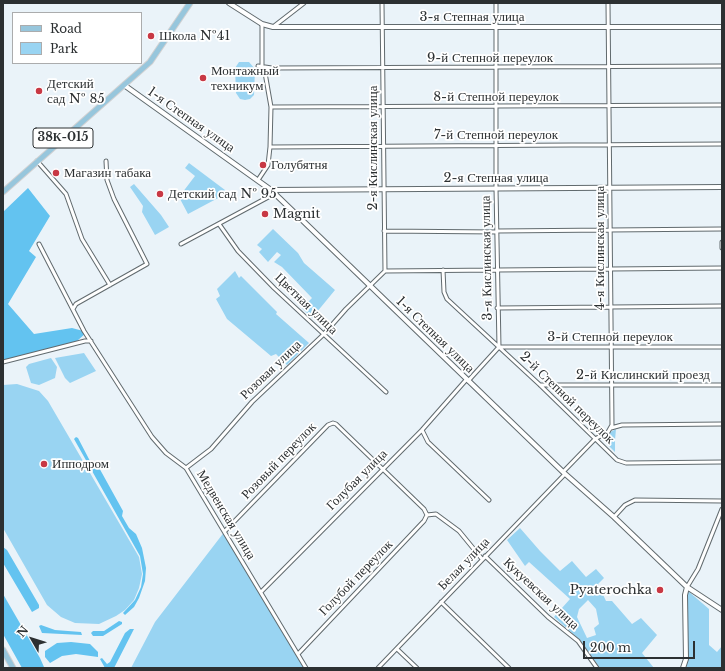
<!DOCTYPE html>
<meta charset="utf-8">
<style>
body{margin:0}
#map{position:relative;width:725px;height:671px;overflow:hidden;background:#eaf3f9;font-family:"Libre Baskerville",serif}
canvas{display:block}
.frame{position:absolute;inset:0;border:4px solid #2c3032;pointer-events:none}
.legend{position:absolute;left:12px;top:12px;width:130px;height:52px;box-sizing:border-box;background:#fff;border:1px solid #abacad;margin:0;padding:5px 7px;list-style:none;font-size:12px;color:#2c3032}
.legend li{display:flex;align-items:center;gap:8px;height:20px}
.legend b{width:20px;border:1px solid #abacad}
.north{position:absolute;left:12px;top:619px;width:40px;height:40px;-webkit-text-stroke:3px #fff;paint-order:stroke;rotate:309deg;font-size:11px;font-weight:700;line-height:16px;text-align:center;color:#2c3032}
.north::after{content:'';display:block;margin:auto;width:14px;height:18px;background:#2c3032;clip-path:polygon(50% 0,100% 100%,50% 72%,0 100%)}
.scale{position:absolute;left:583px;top:641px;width:112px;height:18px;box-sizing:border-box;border:2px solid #2c3032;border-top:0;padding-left:5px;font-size:12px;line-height:14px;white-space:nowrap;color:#2c3032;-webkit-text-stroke:3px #fff;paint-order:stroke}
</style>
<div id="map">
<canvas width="725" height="671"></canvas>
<div class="frame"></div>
<ul class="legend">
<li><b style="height:5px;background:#97c6dc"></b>Road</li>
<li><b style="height:11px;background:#99d4f2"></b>Park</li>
</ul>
<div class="north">N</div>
<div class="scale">200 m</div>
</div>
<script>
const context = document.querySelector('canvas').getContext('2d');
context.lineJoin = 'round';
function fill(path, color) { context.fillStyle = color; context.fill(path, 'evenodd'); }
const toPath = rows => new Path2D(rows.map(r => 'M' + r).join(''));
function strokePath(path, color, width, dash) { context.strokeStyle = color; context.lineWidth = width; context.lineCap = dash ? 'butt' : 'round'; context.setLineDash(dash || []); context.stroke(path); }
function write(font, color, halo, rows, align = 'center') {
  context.font = font + ' "Libre Baskerville",serif'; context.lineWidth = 3.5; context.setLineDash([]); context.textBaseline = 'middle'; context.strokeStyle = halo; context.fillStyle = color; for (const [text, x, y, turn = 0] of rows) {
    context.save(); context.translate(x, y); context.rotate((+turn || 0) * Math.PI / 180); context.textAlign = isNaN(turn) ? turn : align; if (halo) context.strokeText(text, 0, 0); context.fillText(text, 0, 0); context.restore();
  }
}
const green = toPath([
 [239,62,249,62,255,69,254,95,250,99,245,100,240,99,236,93,235,68],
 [189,163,225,190,220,197,188,214,179,197,195,176,185,168],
 [134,184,161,215,169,227,155,235,142,212,143,206,130,187],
 [273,229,298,253,304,263,335,290,312,318,302,308,312,298,282,267,274,262,281,255,277,252,268,262,259,252,262,249,257,245],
 [235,271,239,278,241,276,277,312,276,314,309,343,287,365,276,354,271,356,227,319,216,299,220,296,217,289],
 [84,353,96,371,70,383,65,378,55,358],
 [51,358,57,367,55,378,39,385,31,383,26,367,29,364],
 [17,384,39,391,48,401,139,557,142,574,139,588,134,600,125,610,116,616,99,624,75,623,61,617,47,605,3,528,3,385],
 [616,429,615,440,615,452,603,440,607,438,607,434],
 [520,528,540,551,560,571,572,561,586,577,596,569,604,578,598,584,606,601,612,601,632,624,641,618,657,635,642,653,654,668,600,668,580,640,554,617,570,599,529,562,525,566,507,540],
 [588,600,596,609,599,624,594,628,596,635,587,638,577,617,579,609],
 [225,531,306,668,131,668,155,622],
 [688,591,709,609,709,645,717,652,722,646,722,668,686,668,688,657]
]);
const forest = toPath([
 [28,188,50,216,29,251,36,257,8,304,34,334,72,328,87,332,76,342,3,361,3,212],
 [76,437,78,438,90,461,97,464,123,511,122,516,129,528,136,534,142,548,146,568,145,581,139,598,134,607,125,615,123,613,135,600,141,587,143,574,140,556,74,439],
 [3,547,7,550,39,605,39,608,32,612,3,563],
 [3,594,40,658,44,667,42,668,22,668,3,634],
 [119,621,122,622,122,624,103,636,93,636,91,633,93,631,104,631],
 [41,625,55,630,81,632,82,635,42,633,39,626],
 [130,629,134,629,114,668,105,668,100,659,102,658,107,664,110,662,125,633],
 [71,642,90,644,98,652,98,657,76,654,62,656,50,663,45,657,45,651,57,643]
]);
const minor = toPath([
 [273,27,304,3],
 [258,66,272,68,722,66],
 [262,67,262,24],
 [271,107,722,105],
 [270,147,722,144],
 [37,161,66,194,82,239,110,285],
 [258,180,268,165,270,147,271,107,264,67],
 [219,224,238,251,274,288,386,392],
 [384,231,497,232],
 [497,231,721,229],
 [722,242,722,248],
 [39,244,84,331,152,437,166,453,186,468,306,668],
 [181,244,274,194],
 [443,270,444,292,447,299,540,385,617,460,626,463,722,462],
 [385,271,722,268],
 [497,308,722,306],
 [73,309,76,304,147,264,114,199,107,180,106,161],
 [499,347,722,347],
 [3,362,85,341,91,341],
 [468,381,499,347,496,188,496,3],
 [540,385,722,385],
 [611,428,622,425,722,424],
 [422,430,428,442,489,500],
 [186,468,211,449,252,402,323,335,346,309,385,271,382,3],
 [563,472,595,439,608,432,612,425,608,3],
 [614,517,625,505,635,500,722,501],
 [225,531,328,425,333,423,336,424,424,509,427,515,436,514,459,531,482,559],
 [485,556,548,617,578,641,597,668],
 [687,587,698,569,722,509],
 [261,592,422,430,466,380],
 [441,602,509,668],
 [397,649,417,668],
 [298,654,424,521,427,515],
 [378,668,565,474]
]);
const tertiary = toPath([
 [229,3,262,24,273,27,722,27],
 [124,85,271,190,563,472,614,517,687,587,722,610],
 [271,190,722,187],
 [683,668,686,659,685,595,687,587]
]);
const primary = toPath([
 [3,192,150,62,190,3],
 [3,650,13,668]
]);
const markers = [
 [151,36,4,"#c83844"],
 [203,78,4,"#c83844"],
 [39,91,4,"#c83844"],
 [263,165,4,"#c83844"],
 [56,173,4,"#c83844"],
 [160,194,4,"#c83844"],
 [265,214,4,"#c83844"],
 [44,464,4,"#c83844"],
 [660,590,4,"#c83844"]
];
const shields = [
 [63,138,60]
];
const shieldNames = [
 ["38К-015",63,138]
];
const streetNames = [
 ["3-я Степная улица",472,17],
 ["9-й Степной переулок",490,58],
 ["8-й Степной переулок",496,97],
 ["1-я Степная улица",191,120,35],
 ["7-й Степной переулок",496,135],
 ["2-я Кислинская улица",373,148,-90],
 ["2-я Степная улица",496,178],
 ["4-я Кислинская улица",600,248,-90],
 ["3-я Кислинская улица",487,258,-91],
 ["Цветная улица",306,304,44],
 ["1-я Степная улица",435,335,44],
 ["3-й Степной переулок",610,337],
 ["Розовая улица",271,370,-44],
 ["2-й Кислинский проезд",643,375],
 ["2-й Степной переулок",567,398,44],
 ["Розовый переулок",279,461,-46],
 ["Голубая улица",357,480,-45],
 ["Медвенская улица",226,515,59],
 ["Белая улица",464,564,-46],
 ["Голубой переулок",356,578,-46],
 ["Кукуевская улица",541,594,43]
];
const poiNames = [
 ["Школа №41",159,36],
 ["Монтажный",211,71],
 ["техникум",211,86],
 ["Детский",47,84],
 ["сад № 85",47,99],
 ["Голубятня",271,165],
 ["Магазин табака",64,173],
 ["Детский сад № 95",168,194],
 ["Magnit",273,214],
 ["Ипподром",52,464],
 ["Pyaterochka",652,590,"right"]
];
fill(green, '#99d4f2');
fill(forest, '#63c3f0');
strokePath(minor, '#616a6e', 5);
strokePath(tertiary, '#616a6e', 6);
strokePath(primary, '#d1d1d2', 7);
strokePath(minor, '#fff', 3);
strokePath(tertiary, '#fff', 4);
strokePath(primary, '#97c6dc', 5);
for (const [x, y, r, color] of markers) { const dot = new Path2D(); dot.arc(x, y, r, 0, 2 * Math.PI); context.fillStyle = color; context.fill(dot); strokePath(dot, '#fff', 1.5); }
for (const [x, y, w] of shields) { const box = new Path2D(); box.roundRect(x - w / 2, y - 10, w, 20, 3); context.fillStyle = '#fff'; context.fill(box); strokePath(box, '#2c3032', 1); }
write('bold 12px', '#2c3032', null, shieldNames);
write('13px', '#2c3032', '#fff', streetNames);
write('13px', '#2c3032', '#fff', poiNames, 'left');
</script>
